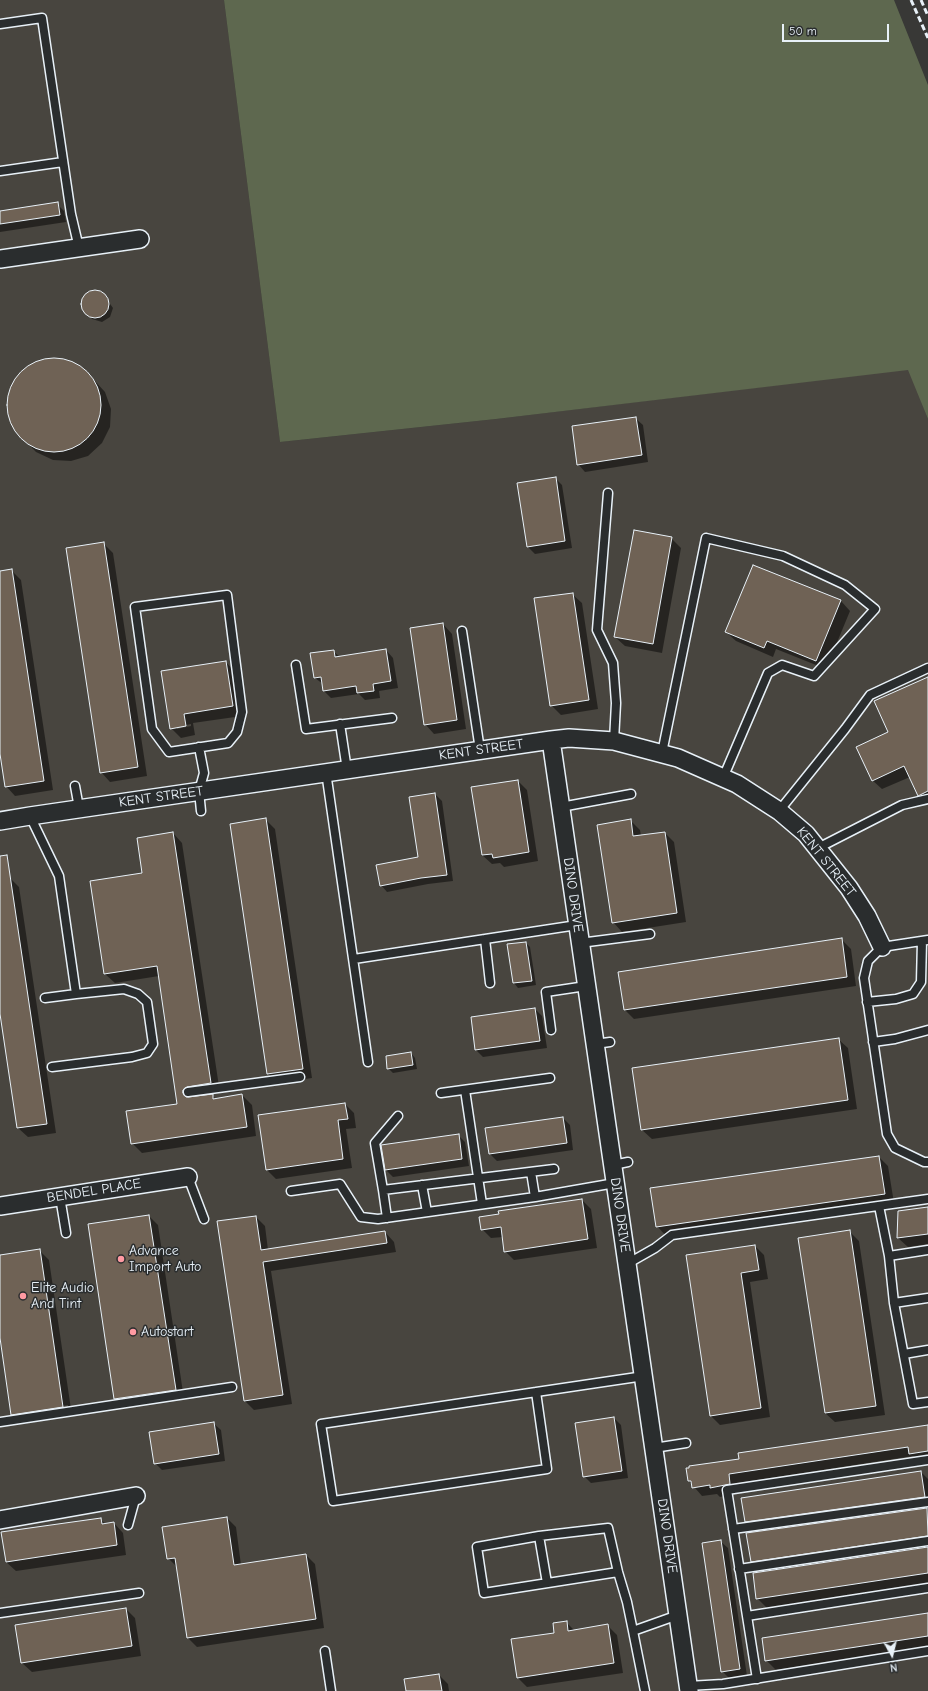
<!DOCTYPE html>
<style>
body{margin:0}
#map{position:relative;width:928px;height:1691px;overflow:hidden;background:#383836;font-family:"Comic Neue",sans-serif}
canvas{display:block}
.north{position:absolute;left:872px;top:1635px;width:40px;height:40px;-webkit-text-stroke:3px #2a2d2e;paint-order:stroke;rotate:172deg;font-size:11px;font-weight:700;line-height:16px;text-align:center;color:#e8f1f8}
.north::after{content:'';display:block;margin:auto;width:14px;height:18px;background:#e8f1f8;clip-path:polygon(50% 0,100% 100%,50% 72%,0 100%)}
.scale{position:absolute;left:782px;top:24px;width:107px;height:18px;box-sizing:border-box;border:2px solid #e8f1f8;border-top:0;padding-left:5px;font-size:12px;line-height:14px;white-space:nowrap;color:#e8f1f8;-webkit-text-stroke:3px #2a2d2e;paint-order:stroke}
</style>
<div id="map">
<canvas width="928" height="1691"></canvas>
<div class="north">N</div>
<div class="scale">50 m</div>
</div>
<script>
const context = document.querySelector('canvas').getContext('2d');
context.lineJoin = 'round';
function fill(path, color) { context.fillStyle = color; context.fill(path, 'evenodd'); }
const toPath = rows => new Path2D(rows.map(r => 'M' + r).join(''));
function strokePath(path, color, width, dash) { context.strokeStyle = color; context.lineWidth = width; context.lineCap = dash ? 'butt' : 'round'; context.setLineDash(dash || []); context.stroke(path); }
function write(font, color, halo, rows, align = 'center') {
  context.font = font + ' "Comic Neue",sans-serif'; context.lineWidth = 3; context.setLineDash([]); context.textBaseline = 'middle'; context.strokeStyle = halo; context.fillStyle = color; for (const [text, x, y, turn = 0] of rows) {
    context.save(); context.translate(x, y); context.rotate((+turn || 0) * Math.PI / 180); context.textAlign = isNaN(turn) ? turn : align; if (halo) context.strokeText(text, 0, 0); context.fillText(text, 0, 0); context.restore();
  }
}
const built = toPath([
 [0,0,224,0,280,442,496,419,909,369,928,419,928,1691,0,1691]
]);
const green = toPath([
 [224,0,894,0,928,85,928,419,908,370,496,419,280,442]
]);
const shadow = toPath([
 [57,204,64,211,66,222,0,232,0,212],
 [93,291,103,294,113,308,110,317,102,322,92,319,82,306,84,296],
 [48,359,66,360,83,368,105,392,111,409,110,427,102,443,88,456,71,461,53,460,36,452,14,429,8,412,9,394,17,377,31,365],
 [635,418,643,425,648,462,585,472,578,464],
 [555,478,562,485,572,548,535,554,528,547],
 [671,538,681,548,662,653,625,646,615,637],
 [104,544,113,553,147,776,110,782,101,772],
 [754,566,841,601,850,611,826,669,776,649,773,657,736,641,726,632],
 [11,570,21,580,53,790,15,796,6,786,0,747,0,572],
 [572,594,582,603,598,709,561,715,551,705],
 [443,624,452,634,466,729,434,734,425,724],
 [386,650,393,658,398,688,379,691,380,698,365,700,359,694,331,698,324,691,323,684,315,678,333,651,340,657],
 [226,662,235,672,242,716,193,723,195,735,181,738,171,728],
 [191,724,191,726,177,729,177,727],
 [928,678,928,805,918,795,910,777,882,789,872,780,889,732],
 [518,781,527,790,538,861,504,867,500,863,492,864,482,855],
 [435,794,442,801,453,881,428,884,387,892,381,885,419,858],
 [265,819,275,829,312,1078,278,1083,268,1074,231,825],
 [631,821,640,830,641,836,665,833,674,842,686,922,622,932,613,922],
 [173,833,182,843,220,1093,211,1094,216,1099,242,1095,252,1105,256,1136,142,1153,132,1143,179,1105,159,976,115,983,105,974,144,874],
 [9,877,19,887,56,1133,28,1137,18,1128,0,1007,0,879],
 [841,939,851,949,856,986,634,1019,625,1010],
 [526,943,530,947,536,985,518,988,514,983,508,945],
 [535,1009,542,1016,547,1048,483,1057,476,1050],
 [838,1039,848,1048,857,1109,652,1139,642,1130,633,1069],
 [411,1053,415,1058,417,1069,393,1073,388,1068],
 [345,1104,354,1113,356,1128,346,1129,352,1168,276,1179,267,1170],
 [563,1118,570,1125,573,1150,497,1161,490,1154,487,1129],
 [458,1135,465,1142,469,1166,393,1177,386,1170],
 [879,1157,888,1166,894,1203,666,1236,657,1226],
 [582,1200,591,1209,597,1248,514,1260,505,1251,503,1237,491,1238,482,1229],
 [928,1208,928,1244,908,1247,898,1238],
 [149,1216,158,1225,184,1399,125,1408,115,1399],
 [256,1217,265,1226,268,1250,385,1232,394,1242,396,1252,271,1271,292,1404,254,1410,245,1401],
 [849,1231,859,1241,885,1415,835,1422,825,1413],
 [755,1246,764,1255,768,1279,750,1282,770,1417,720,1425,711,1416,687,1256],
 [39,1250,49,1260,72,1416,22,1424,12,1414,0,1331,0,1256],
 [68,1405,68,1407,19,1415,19,1413],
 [614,1418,621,1425,628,1478,591,1483,584,1476],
 [213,1423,221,1430,225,1461,162,1470,155,1463],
 [928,1426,928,1461,919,1462,913,1456,738,1483,739,1493,720,1497,717,1494,702,1496,689,1481,740,1459],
 [921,1472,928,1479,928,1507,925,1507,928,1510,928,1583,767,1608,757,1598,763,1572,752,1561,757,1532,746,1521],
 [227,1518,236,1527,241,1565,306,1555,315,1564,324,1628,197,1647,188,1638,178,1568,168,1558],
 [100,1519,106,1524,114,1523,123,1533,126,1555,16,1571,6,1562],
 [720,1541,728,1548,747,1676,729,1678,722,1671],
 [126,1609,135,1618,141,1656,32,1672,22,1663,17,1625],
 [928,1614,928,1647,776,1670,766,1660],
 [566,1622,575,1631,608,1626,617,1635,623,1673,527,1687,518,1678],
 [439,1675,448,1684,449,1691,407,1691]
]);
const building = toPath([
 [58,202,60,215,0,224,0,211,58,202],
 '81 304a14 14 0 1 1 28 0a14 14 0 1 1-28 0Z',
 '7 405a47 47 0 1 1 94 0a47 47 0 1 1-94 0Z',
 [636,417,642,455,577,465,572,426,636,417],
 [556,477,565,541,527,547,517,483,556,477],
 [634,530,672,537,653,644,614,637,634,530],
 [104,542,138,767,100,773,66,548,104,542],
 [753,565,841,600,816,661,767,641,764,648,725,632,753,565],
 [12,569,44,781,5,787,0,754,0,571,12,569],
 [573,593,589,700,550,706,534,598,573,593],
 [443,623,457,720,424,725,410,628,443,623],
 [386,649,391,681,373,684,374,691,357,693,356,686,323,691,321,677,314,678,310,653,334,650,335,657,386,649],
 [226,661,233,706,184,714,186,726,170,729,161,671,226,661],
 [928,677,928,791,918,796,904,766,872,781,856,747,888,732,874,701,928,677],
 [518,780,529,852,493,858,492,854,482,855,471,787,518,780],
 [435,793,447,875,421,878,380,886,376,865,418,857,409,797,435,793],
 [266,818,303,1069,267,1074,230,824,266,818],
 [631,819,633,836,665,832,677,913,612,923,597,825,631,819],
 [173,832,211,1083,187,1087,183,1090,183,1093,186,1097,188,1097,213,1094,213,1099,242,1094,247,1127,131,1144,126,1111,177,1104,157,966,104,974,90,881,142,873,137,838,173,832],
 [7,855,47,1124,17,1128,0,1014,0,856,7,855],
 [842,938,847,977,624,1010,618,972,842,938],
 [526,942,532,981,513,983,507,944,526,942],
 [535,1008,540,1041,475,1050,471,1017,535,1008],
 [839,1038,848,1100,641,1130,632,1068,839,1038],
 [411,1052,413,1065,387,1069,386,1056,411,1052],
 [345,1103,348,1119,338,1120,343,1159,266,1170,258,1115,345,1103],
 [563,1117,567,1143,489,1154,485,1128,563,1117],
 [459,1134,462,1159,385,1170,381,1145,459,1134],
 [879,1156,885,1194,656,1227,650,1188,879,1156],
 [582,1199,588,1239,504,1252,501,1227,481,1230,479,1217,499,1214,498,1211,582,1199],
 [928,1207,928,1234,897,1238,898,1211,928,1207],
 [149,1215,176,1390,114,1399,88,1224,149,1215],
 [256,1216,261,1250,385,1231,387,1243,263,1262,283,1395,244,1401,217,1221,256,1216],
 [850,1230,876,1406,825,1413,798,1238,850,1230],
 [755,1245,759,1270,741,1273,761,1408,710,1416,686,1255,755,1245],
 [40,1249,63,1407,11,1415,0,1338,0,1255,40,1249],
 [614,1417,622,1471,583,1477,575,1423,614,1417],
 [214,1422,219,1454,154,1464,149,1432,214,1422],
 [928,1425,928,1451,909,1454,908,1447,729,1474,730,1484,710,1488,710,1485,692,1488,691,1481,688,1481,686,1468,689,1468,689,1466,739,1459,738,1453,928,1425],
 [921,1471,925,1497,745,1522,741,1498,921,1471],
 [927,1508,928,1536,751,1562,746,1533,927,1508],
 [227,1517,234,1565,306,1554,316,1619,187,1638,175,1558,167,1559,162,1527,227,1517],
 [101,1518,102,1524,114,1522,117,1545,6,1562,1,1532,101,1518],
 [721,1540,740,1669,721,1672,702,1543,721,1540],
 [928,1547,928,1573,756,1599,753,1573,928,1547],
 [126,1608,132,1646,21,1663,15,1625,126,1608],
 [928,1613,928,1636,765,1661,762,1638,928,1613],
 [567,1621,568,1631,608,1624,614,1663,517,1678,511,1639,554,1633,553,1623,567,1621],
 [439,1674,442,1691,406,1691,404,1679,439,1674]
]);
const service = toPath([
 [0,24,42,18,71,214,79,248],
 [0,171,63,162],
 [608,493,597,630,613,663,616,703,614,741],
 [227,595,242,712,237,732,228,743,169,752,152,729,135,607,227,595],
 [462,631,480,750],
 [296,665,306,729,392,718],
 [340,724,347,770],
 [199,747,204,773,199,791,201,811],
 [662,753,706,538,783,556,845,585,875,609,814,676,782,665,768,673,723,778],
 [326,772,368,1062],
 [75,786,79,808],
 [561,807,631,794],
 [779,811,845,729,870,695,928,668],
 [30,816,59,876,76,994,124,989,138,994,147,1002,153,1044,147,1053,132,1057,52,1067],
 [818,848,902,805,928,799],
 [485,939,490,983],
 [928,940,882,947,868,961,864,978,887,1134,895,1148,924,1162,928,1162],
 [580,943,650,934],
 [354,959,577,925],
 [45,998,76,994],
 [867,1002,896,999,913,994,921,982,922,941],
 [551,1030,546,992,586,986],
 [873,1042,895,1039,928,1030],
 [595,1044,610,1042],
 [465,1090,482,1204],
 [188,1092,300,1077],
 [441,1093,550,1078],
 [613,1165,628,1162],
 [531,1172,535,1197],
 [188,1177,204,1219],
 [422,1185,427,1212],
 [383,1190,375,1143,398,1116],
 [291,1191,340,1184,361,1217,378,1219,535,1197,615,1183],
 [60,1197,66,1233],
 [879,1206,889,1256,894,1303,913,1404,928,1402],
 [387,1218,383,1190,554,1169],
 [889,1256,928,1250],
 [627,1264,655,1248,672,1235,928,1199],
 [894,1303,928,1298],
 [904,1354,928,1350],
 [536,1392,547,1469,333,1501,321,1424,644,1376],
 [0,1422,232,1387],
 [654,1448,686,1443],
 [128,1525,136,1496],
 [733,1529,928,1502],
 [539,1536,547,1583],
 [739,1569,928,1541],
 [618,1572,484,1593,477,1547,539,1536,608,1528,618,1572,627,1602,633,1631],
 [0,1613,139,1593],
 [747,1616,928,1588],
 [325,1651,331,1691],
 [757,1679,727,1490,928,1460],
 [688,1686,723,1684,928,1651],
 [645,1691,633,1631,678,1615]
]);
const minor = toPath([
 [0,259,140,239],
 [551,740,689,1691],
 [0,821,30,816,551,740,569,738,614,741,678,758,737,784,779,811,806,834,849,888,867,916,882,947],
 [0,1206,188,1177],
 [0,1520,136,1496]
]);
const rail = toPath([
 [911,0,928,38],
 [921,0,928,16]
]);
const markers = [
 [121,1259,4,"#ff9aa2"],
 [23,1296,4,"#ff9aa2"],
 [133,1332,4,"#ff9aa2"]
];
const streetNames = [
 ["KENT STREET",481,750,-8],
 ["KENT STREET",161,797,-8],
 ["KENT STREET",826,862,51],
 ["DINO DRIVE",573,895,82],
 ["BENDEL PLACE",94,1191,-9],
 ["DINO DRIVE",620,1215,82],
 ["DINO DRIVE",667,1536,82]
];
const poiNames = [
 ["Advance",129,1251],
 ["Import Auto",129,1267],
 ["Elite Audio",31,1288],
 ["And Tint",31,1304],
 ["Autostart",141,1332]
];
fill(built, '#48453f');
fill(green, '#5e684f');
fill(shadow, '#0007');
fill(building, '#6f6255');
strokePath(building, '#e8f1f8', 1);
strokePath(service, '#e8f1f8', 11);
strokePath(minor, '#e8f1f8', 20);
strokePath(service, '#2a2d2e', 8);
strokePath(minor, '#2a2d2e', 17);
strokePath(rail, '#e8f1f8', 3, [6, 3]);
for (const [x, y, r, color] of markers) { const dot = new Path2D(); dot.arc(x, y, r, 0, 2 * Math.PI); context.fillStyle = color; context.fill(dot); strokePath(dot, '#2a2d2e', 1.5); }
write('14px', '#e8f1f8', '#2a2d2e', streetNames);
write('14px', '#e8f1f8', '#2a2d2e', poiNames, 'left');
</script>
